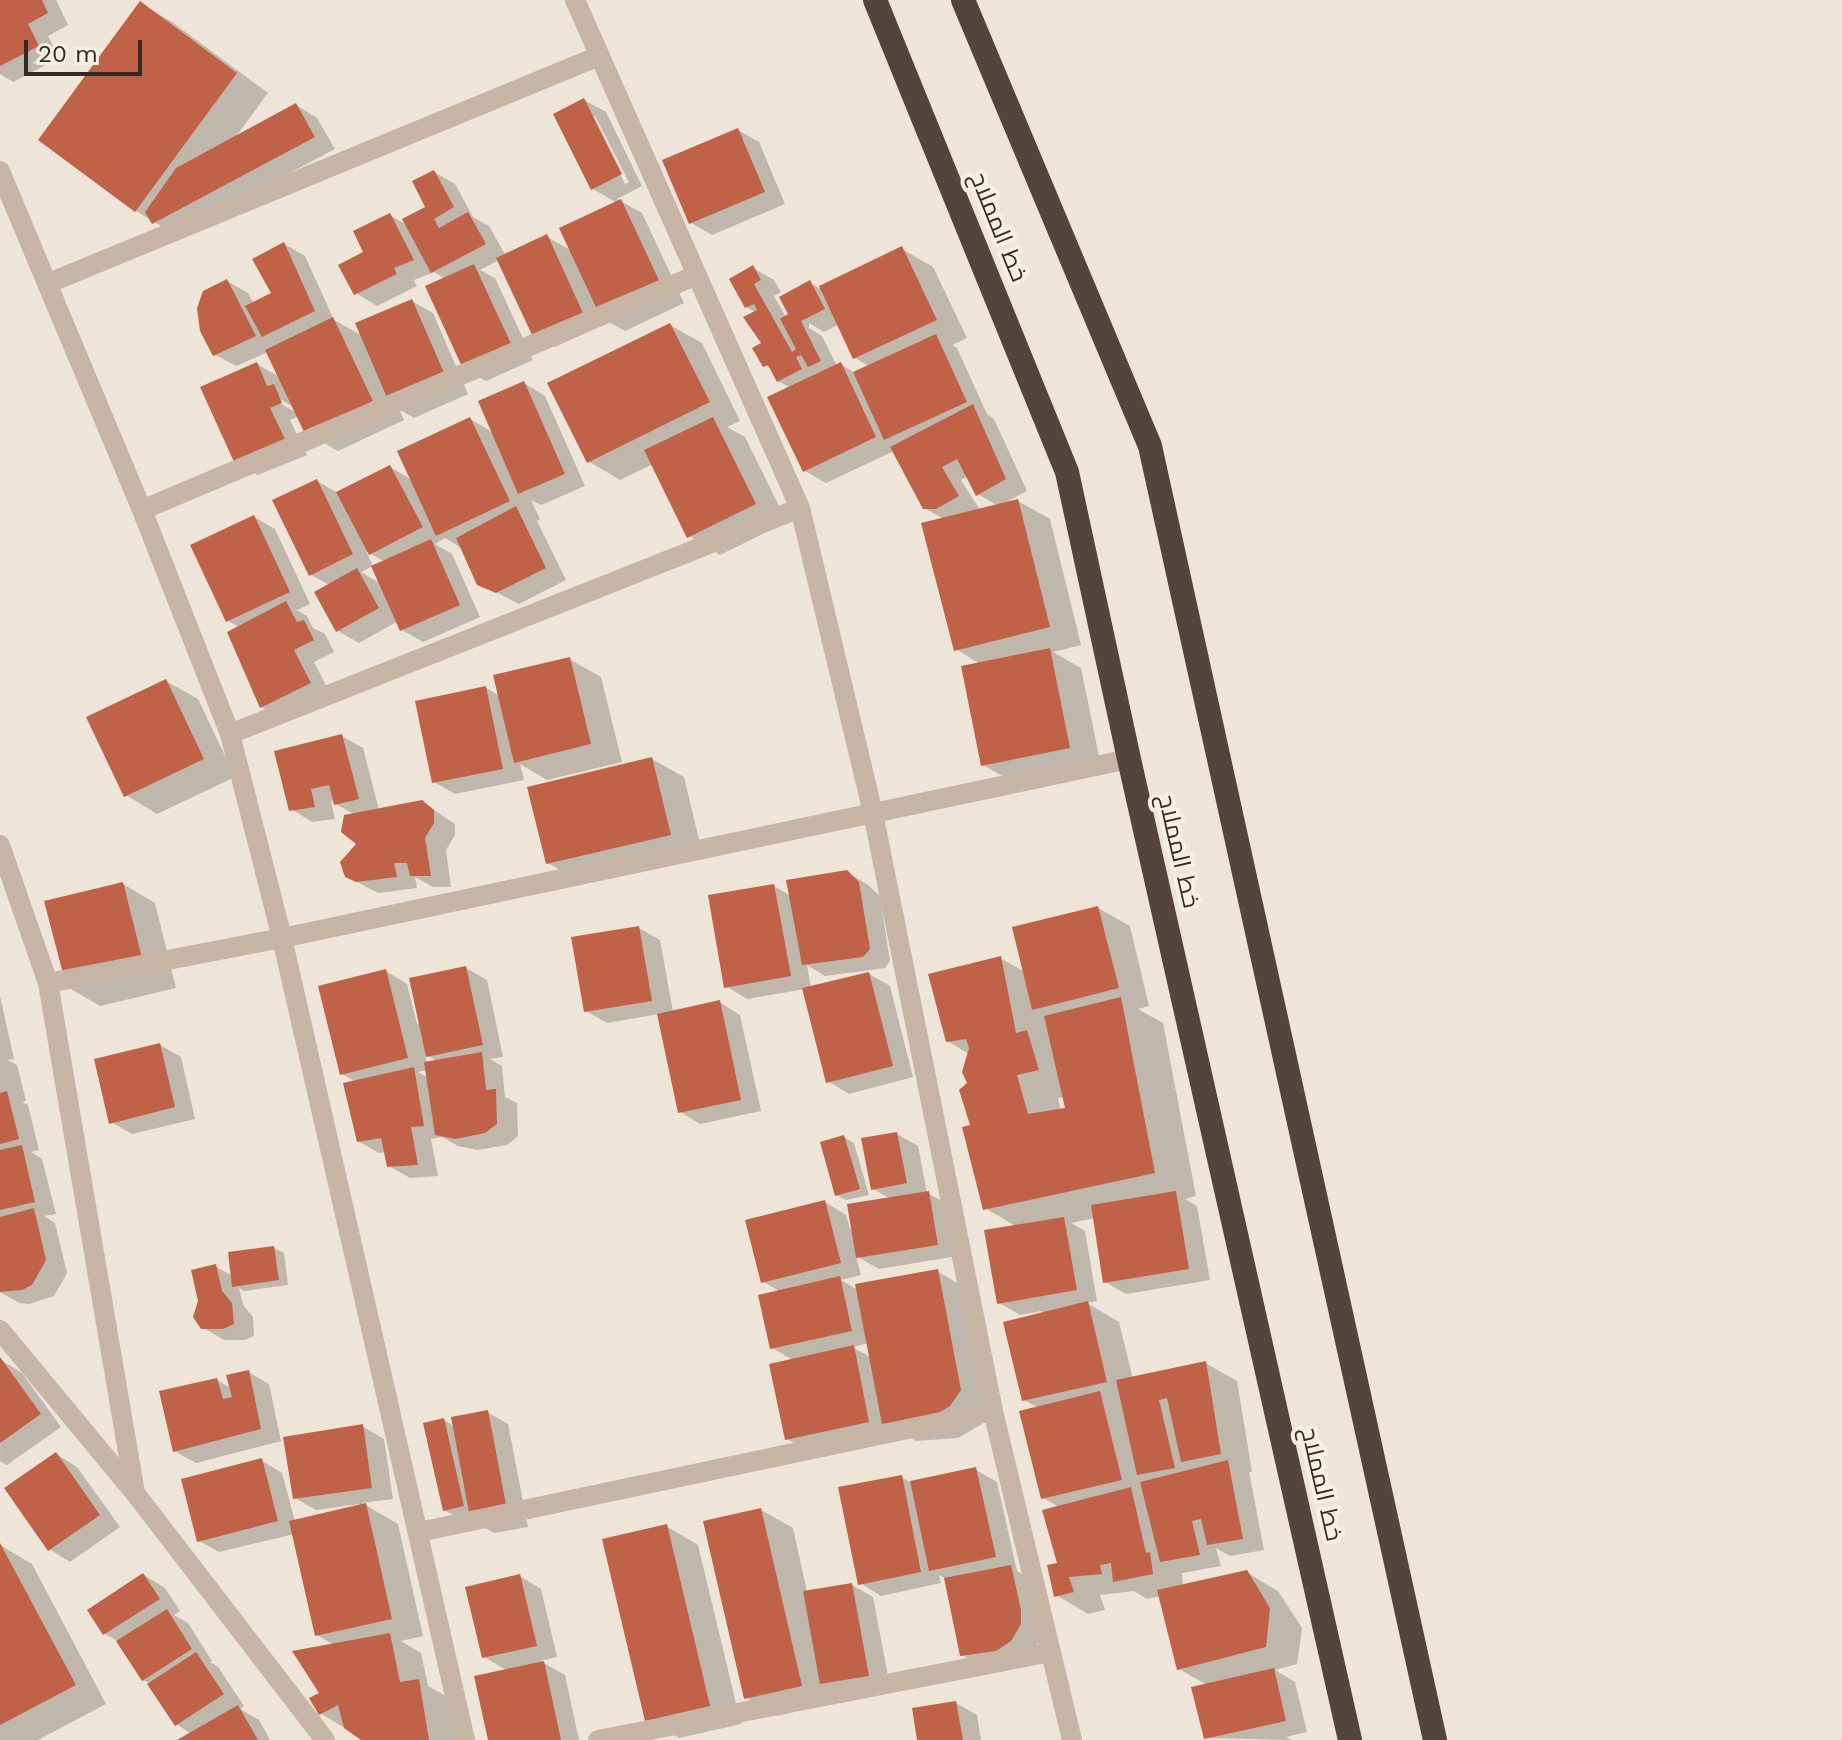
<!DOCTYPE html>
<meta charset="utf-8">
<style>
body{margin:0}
#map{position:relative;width:1842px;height:1740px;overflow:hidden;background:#efe4d8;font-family:"Work Sans",sans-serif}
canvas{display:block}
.scale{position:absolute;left:24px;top:40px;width:118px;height:36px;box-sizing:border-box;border:4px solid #332a26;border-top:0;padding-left:10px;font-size:24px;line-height:28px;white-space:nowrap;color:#332a26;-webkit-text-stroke:6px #f7eee4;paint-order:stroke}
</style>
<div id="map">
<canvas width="1842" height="1740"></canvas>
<div class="scale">20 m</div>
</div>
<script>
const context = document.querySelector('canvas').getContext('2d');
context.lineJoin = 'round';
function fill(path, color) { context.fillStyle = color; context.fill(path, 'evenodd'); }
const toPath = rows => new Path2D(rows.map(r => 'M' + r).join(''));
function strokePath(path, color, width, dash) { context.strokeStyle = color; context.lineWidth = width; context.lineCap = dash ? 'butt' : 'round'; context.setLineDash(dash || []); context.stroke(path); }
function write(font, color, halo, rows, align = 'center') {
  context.font = font + ' "Work Sans",Cairo,sans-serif'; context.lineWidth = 8; context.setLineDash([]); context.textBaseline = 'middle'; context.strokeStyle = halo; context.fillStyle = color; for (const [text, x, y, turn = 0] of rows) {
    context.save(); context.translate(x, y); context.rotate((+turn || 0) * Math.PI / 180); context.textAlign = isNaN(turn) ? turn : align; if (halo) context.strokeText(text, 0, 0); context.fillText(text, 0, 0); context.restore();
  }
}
const shadow = toPath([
 [0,0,56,0,68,25,48,36,59,58,13,82,0,74],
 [141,4,172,22,268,93,234,139,296,105,317,118,335,149,174,234,136,211,41,140],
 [584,100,606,112,642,186,617,199,642,213,684,303,625,331,600,317,603,325,555,347,534,335,499,260,480,270,495,278,533,360,486,381,465,369,446,279,434,272,414,280,417,286,377,306,356,293,366,252,390,215,408,226,428,208,434,172,455,184,473,217,489,226,506,256,547,237,572,251,617,203,593,189],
 [591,116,595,116,629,182,625,184],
 [738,130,759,142,785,204,712,235,691,223],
 [284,244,305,256,334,320,363,336,412,301,433,313,468,394,414,418,399,409,404,420,338,451,307,433,299,416,290,420,307,455,258,475,236,463,257,364,281,378,268,352,236,366,214,354,227,281,248,293,254,304,273,294],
 [275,396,295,408,295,412,273,399],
 [902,249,933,267,967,338,952,345,957,348,987,414,994,419,1027,491,1006,502,1018,501,1050,519,1081,645,1053,652,1081,668,1101,766,1015,783,983,765,980,664,956,649,944,519,924,508,894,451,826,483,805,471,791,388,778,381,772,369,765,365,764,344,756,313,746,307,753,268,774,280,781,292,774,296,786,317,810,283,819,288],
 [809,323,824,332,839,324,855,358,869,366,855,373,840,364,837,366,822,336,809,328],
 [968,476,978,494,998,506,980,510,961,480],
 [670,325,702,343,740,421,727,427,745,437,787,522,720,555,689,536,653,464,620,480,588,461],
 [524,383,545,396,585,486,541,505,531,500,540,519,537,521,566,580,519,604,479,583,463,549,445,538,435,544,452,554,480,617,423,642,402,630,398,621,359,643,338,631,329,585,310,574,317,481,338,493,390,467,412,480,470,419,494,433],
 [366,551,385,562,381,584,361,572,373,566],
 [254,517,275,529,310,604,297,610,307,616,313,628,325,634,334,652,314,662,331,695,283,719,262,707,239,627,228,621],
 [569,659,601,677,622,762,547,780,520,764,524,780,455,794,434,782,486,688,500,696],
 [166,681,198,699,235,777,157,814,126,795],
 [342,736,363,748,379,810,422,802,455,824,455,835,446,850,451,887,433,887,415,877,417,888,379,893,368,888,347,876,359,844,355,815,336,804,335,800,331,801,335,819,312,822,291,809],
 [652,759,684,777,702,852,580,882,548,863],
 [847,872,868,885,880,896,890,961,885,968,825,976,807,965,811,988,869,974,890,986,913,1077,849,1094,828,1081,805,989,747,999,726,986,774,886,791,896],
 [123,884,155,903,176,988,100,1006,69,988],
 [1098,908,1130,926,1149,1006,1138,1009,1163,1023,1196,1196,1185,1199,1197,1206,1210,1280,1126,1294,1105,1282,1095,1218,1071,1223,1085,1231,1097,1301,1087,1303,1119,1322,1133,1379,1205,1363,1237,1381,1252,1472,1249,1472,1264,1550,1230,1556,1216,1548,1221,1566,1182,1573,1183,1586,1246,1572,1278,1591,1302,1628,1297,1664,1275,1670,1295,1682,1307,1732,1286,1737,1292,1740,1205,1738,1207,1685,1179,1669,1161,1596,1147,1599,1134,1591,1100,1595,1105,1610,1088,1614,1056,1595,1059,1564,1059,1507,1043,1498,1039,1408,1024,1400,1042,1314,1042,1311,1020,1315,998,1302,1017,1227,985,1208,972,1127,969,1054,947,1041,1000,958,1025,972],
 [1065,1097,1068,1109,1061,1111,1058,1098],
 [639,928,660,940,673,1012,719,1002,740,1015,761,1111,700,1124,679,1111,659,1014,607,1023,586,1011],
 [466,968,487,980,503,1057,490,1059,502,1066,505,1097,517,1103,518,1136,507,1145,477,1150,458,1146,442,1137,431,1139,438,1176,410,1178,389,1166,386,1152,379,1153,358,1141,356,1082,342,1074,386,971,407,984,417,1024,421,1023],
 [425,1054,438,1062,427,1064],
 [427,1070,429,1078,418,1072],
 [0,996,14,1059,8,1060,17,1065,26,1101,22,1102,28,1105,39,1150,31,1152,42,1159,56,1214,44,1216,55,1223,67,1273,54,1296,29,1304,19,1303,0,1292],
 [160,1045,181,1057,195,1119,132,1134,111,1122],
 [897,1134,918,1146,927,1193,950,1205,958,1256,879,1269,856,1256,861,1275,841,1280,858,1290,937,1271,969,1290,992,1408,982,1424,958,1438,916,1441,888,1425,808,1451,787,1439,793,1360,772,1348,781,1292,762,1281,825,1202,846,1215,850,1229,891,1199,873,1189],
 [869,1343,872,1358,852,1347],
 [844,1137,854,1143,869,1195,846,1200,836,1195],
 [274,1248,284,1253,288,1285,244,1291,239,1288,243,1305,253,1317,254,1336,245,1340,224,1340,202,1327,216,1267,233,1276],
 [1,1360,22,1373,61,1427,7,1465,0,1461],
 [248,1372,269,1384,281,1441,196,1463,174,1451,217,1380,232,1389],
 [487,1412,508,1424,528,1527,494,1533,472,1521,466,1522,444,1510,444,1420,455,1427],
 [362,1426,384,1439,393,1499,362,1503,398,1524,423,1636,401,1641,421,1653,428,1686,451,1699,457,1740,364,1740,320,1713,321,1693,334,1645,317,1635,294,1534,219,1552,198,1540,261,1460,282,1473,295,1521,360,1507,359,1504,316,1510,295,1498],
 [56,1454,77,1467,120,1527,70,1562,49,1549],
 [976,1470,997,1482,1017,1571,1032,1580,1042,1636,1032,1653,983,1667,962,1655,947,1579,939,1575,941,1583,881,1596,860,1583,901,1477,912,1483],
 [761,1510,793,1528,807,1592,852,1585,873,1597,890,1687,778,1716,746,1697],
 [666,1526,698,1545,741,1724,679,1738,647,1720],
 [0,1545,32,1564,106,1704,38,1740,0,1740],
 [144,1575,165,1588,180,1611,174,1615,188,1623,212,1661,210,1662,218,1667,244,1706,240,1709,259,1720,270,1740,181,1740,192,1734,176,1724,151,1684,143,1680,120,1642,105,1634],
 [520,1576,541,1589,557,1657,540,1661,565,1675,579,1740,490,1740,508,1671,484,1657],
 [956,1703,977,1715,981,1740,919,1740]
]);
const building = toPath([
 [0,0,42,0,48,13,28,24,39,46,0,66],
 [140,1,237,73,135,212,38,140],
 [584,98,622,174,591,190,553,114],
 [296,103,315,137,152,224,145,212,176,168],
 [738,128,765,192,689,224,662,160],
 [434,170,454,207,434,219,439,228,468,212,486,244,431,273,402,219,425,207,412,181],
 [621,199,664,291,602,320,559,228],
 [390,213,414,260,394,268,397,274,354,295,338,265,363,252,353,231],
 [547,234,583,313,533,337,496,258],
 [284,242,315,311,262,337,245,306,271,293,252,259],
 [902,246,937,320,853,359,819,286],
 [474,264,513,348,464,371,425,286],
 [753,265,761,280,754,284,792,352,796,349,780,319,788,314,779,297,810,280,825,309,801,321,821,361,808,367,801,355,796,357,802,369,777,382,768,365,763,367,752,348,761,343,743,317,757,310,754,304,745,308,729,279],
 [227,279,256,336,213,356,200,331,197,308,203,291],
 [412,299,448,382,391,407,355,323],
 [333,317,373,401,305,434,265,350],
 [670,323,710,402,587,463,547,383],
 [936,334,967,402,884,440,853,372],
 [257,362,267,386,274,384,282,403,270,408,287,443,235,464,200,387],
 [841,362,876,437,803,472,767,397],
 [524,381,565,474,518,494,478,401],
 [973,404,1006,479,976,496,957,459,942,467,959,496,936,509,923,509,890,447],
 [470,417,510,501,436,536,397,451],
 [713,417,756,504,687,538,644,450],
 [390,465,423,527,369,555,336,492],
 [317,479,353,554,309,576,272,500],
 [1018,499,1050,627,954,651,921,523],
 [516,506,546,568,496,593,477,585,456,538],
 [254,515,290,592,226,622,190,545],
 [431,539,460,605,400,631,371,566],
 [357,568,379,608,336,632,314,592],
 [286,601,297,622,304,620,314,640,294,650,311,683,260,708,227,632],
 [1050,648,1070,748,981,766,961,666],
 [570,657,591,744,514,763,493,675],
 [166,679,204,759,124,797,86,717],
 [486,686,503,769,432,783,415,701],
 [342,734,359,799,334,805,329,785,311,789,315,807,289,811,274,751],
 [652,757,671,835,546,864,527,787],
 [422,800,434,810,434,823,425,838,431,876,410,876,407,863,394,863,397,877,356,882,345,877,340,862,356,844,341,832,344,815],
 [847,870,859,882,870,949,863,957,802,965,786,880],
 [123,882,145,970,67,989,44,901],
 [774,884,791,976,724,988,708,895],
 [1098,906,1119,988,1032,1010,1012,927],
 [639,926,652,1001,584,1012,571,937],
 [1001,956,1016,1033,1027,1030,1039,1070,1017,1075,1028,1114,1065,1108,1044,1016,1121,997,1155,1173,983,1210,962,1127,970,1125,959,1090,967,1083,962,1072,969,1048,966,1039,946,1042,928,974],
 [466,966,483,1045,426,1057,409,978],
 [386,969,408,1058,340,1075,318,986],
 [869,972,893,1066,826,1083,802,988],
 [720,1000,741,1100,678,1113,657,1014],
 [160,1043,175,1107,109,1124,94,1059],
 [482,1052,486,1090,496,1089,497,1124,485,1133,455,1139,435,1135,424,1062],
 [414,1067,424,1126,411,1127,418,1165,387,1167,381,1138,357,1142,343,1083],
 [7,1091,19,1139,0,1144,0,1093],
 [897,1132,907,1183,871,1190,861,1138],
 [844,1135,860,1189,835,1196,820,1142],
 [22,1145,35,1202,0,1210,0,1150],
 [929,1191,938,1245,856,1258,847,1204],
 [1176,1191,1189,1269,1103,1283,1091,1205],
 [825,1200,841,1263,761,1283,745,1220],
 [34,1208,46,1260,32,1285,22,1290,0,1292,0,1217],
 [1064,1217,1077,1290,997,1304,984,1230],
 [274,1246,279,1280,232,1287,228,1252],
 [216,1264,222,1291,232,1303,234,1324,223,1329,201,1329,193,1317,198,1301,191,1270],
 [938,1269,961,1390,950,1406,925,1421,882,1424,855,1284],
 [840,1276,852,1331,770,1349,758,1295],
 [1088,1301,1107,1382,1022,1401,1003,1322],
 [854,1345,869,1422,785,1440,769,1364],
 [0,1357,41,1414,0,1443],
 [1206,1361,1221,1454,1181,1462,1167,1398,1159,1400,1175,1468,1137,1475,1116,1380],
 [249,1370,261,1429,173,1452,159,1391,217,1378,223,1399,232,1397,226,1375],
 [1100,1391,1122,1480,1041,1499,1019,1411],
 [488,1410,508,1515,471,1523,451,1417],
 [444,1418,464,1506,443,1511,423,1423],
 [363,1424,372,1488,293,1499,283,1437],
 [56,1452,100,1515,48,1551,4,1488],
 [262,1458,278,1521,197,1542,181,1479],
 [1228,1460,1243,1539,1207,1545,1201,1519,1192,1521,1200,1555,1160,1562,1140,1482],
 [976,1467,996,1557,929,1571,910,1481],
 [902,1475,921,1572,858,1585,838,1487],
 [1131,1487,1146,1553,1150,1552,1153,1574,1113,1582,1111,1563,1100,1565,1102,1574,1069,1577,1074,1592,1054,1597,1047,1565,1057,1563,1042,1510],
 [366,1503,392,1619,315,1636,289,1521],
 [761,1508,802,1686,744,1699,703,1521],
 [667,1524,710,1706,645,1721,602,1539],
 [0,1543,76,1685,0,1725],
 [1011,1565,1021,1610,1021,1624,1011,1641,996,1651,960,1656,944,1578],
 [1247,1570,1270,1608,1266,1647,1177,1670,1157,1590],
 [143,1573,160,1599,103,1635,87,1610],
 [520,1574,537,1646,482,1658,465,1587],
 [852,1583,869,1676,820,1684,803,1591],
 [167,1609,192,1649,142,1681,116,1641],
 [390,1633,400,1682,419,1679,429,1740,361,1740,344,1728,338,1705,319,1715,309,1698,319,1693,292,1651],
 [196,1652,224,1694,175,1726,147,1684],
 [544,1661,561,1740,488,1740,474,1676],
 [1274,1668,1286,1721,1204,1739,1191,1687],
 [956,1701,963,1740,917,1740,912,1708],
 [238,1705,258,1740,177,1740]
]);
const street = toPath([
 [575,0,800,508,873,813,993,1411,1072,1740],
 [0,171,142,510,230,734,282,938,465,1740],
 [49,283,599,56],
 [142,510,697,275],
 [230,734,800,508],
 [0,845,48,983,135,1493],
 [48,983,282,938,1129,759],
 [0,1330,135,1493,325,1740],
 [419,1532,993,1411],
 [598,1740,1051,1652]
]);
const highway = toPath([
 [875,0,1067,472,1129,759,1350,1740],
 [963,0,1150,446,1435,1740]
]);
const streetNames = [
 ["خط المملاح",998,227,68],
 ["خط المملاح",1178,851,77],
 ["خط المملاح",1321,1484,77]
];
fill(shadow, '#0003');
fill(building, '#bf6247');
strokePath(street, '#c6b4a5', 20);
strokePath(highway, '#53443d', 24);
write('24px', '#332a26', '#f7eee4', streetNames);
</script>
